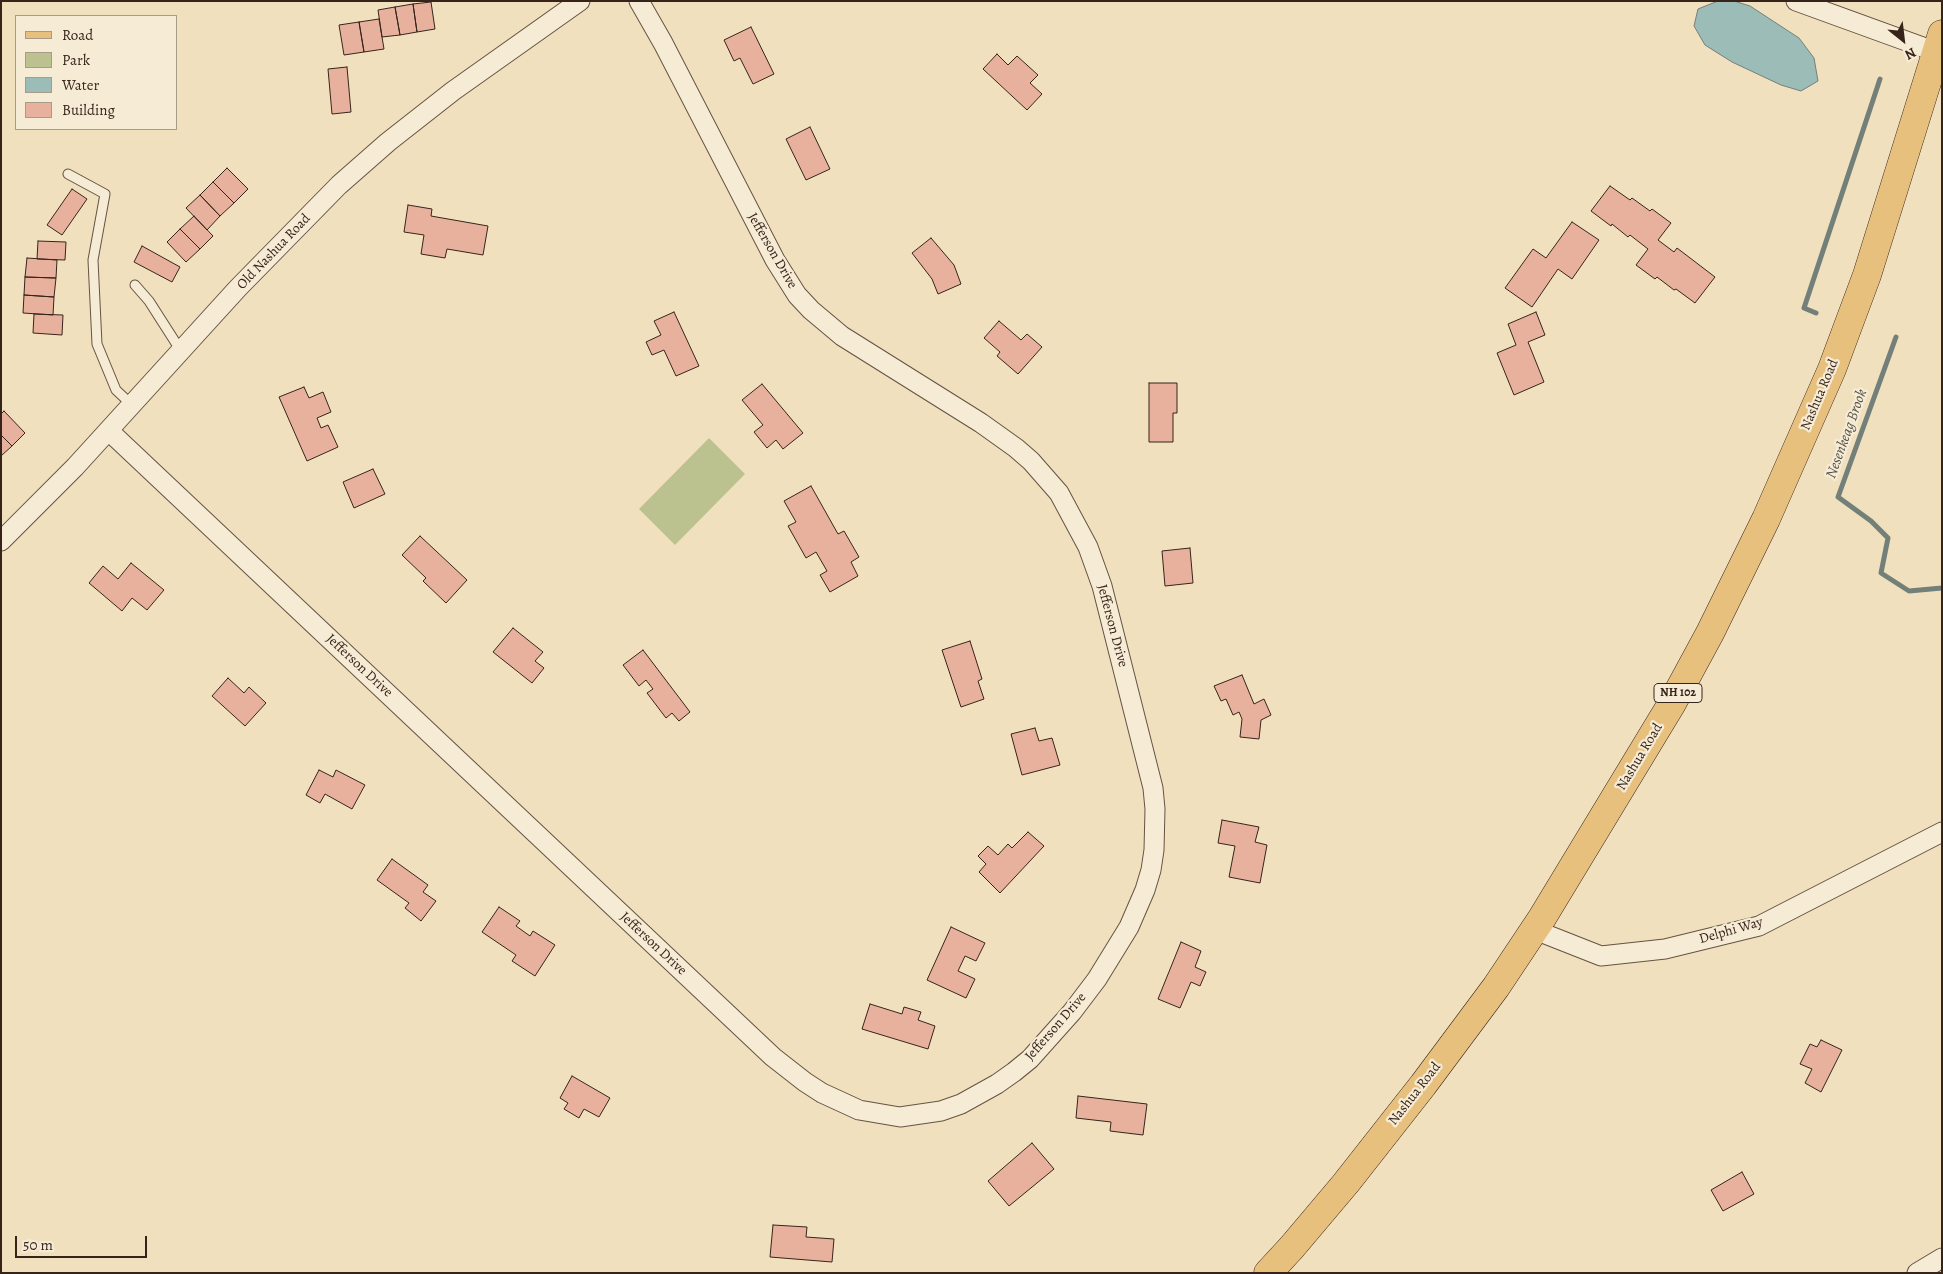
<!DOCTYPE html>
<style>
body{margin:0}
#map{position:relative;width:1943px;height:1274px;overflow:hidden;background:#f1e0bd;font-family:Alegreya,serif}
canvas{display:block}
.frame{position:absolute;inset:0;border:2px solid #36241b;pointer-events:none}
.legend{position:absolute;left:15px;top:15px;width:162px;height:115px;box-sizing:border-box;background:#f6ebd4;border:1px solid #a99b8a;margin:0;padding:6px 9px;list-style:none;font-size:15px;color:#36241b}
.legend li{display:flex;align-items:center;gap:10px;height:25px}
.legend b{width:25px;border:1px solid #a99b8a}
.north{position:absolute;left:1878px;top:15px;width:50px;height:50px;-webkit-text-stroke:4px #f6ebd4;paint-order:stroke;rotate:151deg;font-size:14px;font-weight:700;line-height:20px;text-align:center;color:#36241b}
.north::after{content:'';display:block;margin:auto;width:18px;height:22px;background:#36241b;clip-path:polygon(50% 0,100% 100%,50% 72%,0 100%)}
.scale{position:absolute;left:15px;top:1236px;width:132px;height:22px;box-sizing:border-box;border:2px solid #36241b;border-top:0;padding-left:6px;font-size:15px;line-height:18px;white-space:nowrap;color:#36241b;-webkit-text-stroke:4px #f6ebd4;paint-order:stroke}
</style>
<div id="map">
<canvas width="1943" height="1274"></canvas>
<div class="frame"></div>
<ul class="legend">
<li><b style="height:6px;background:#e8c07e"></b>Road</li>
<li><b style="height:14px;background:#bcc28f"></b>Park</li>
<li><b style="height:14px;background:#9cbcb7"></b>Water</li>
<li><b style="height:14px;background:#e8b19e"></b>Building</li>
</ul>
<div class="north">N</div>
<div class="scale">50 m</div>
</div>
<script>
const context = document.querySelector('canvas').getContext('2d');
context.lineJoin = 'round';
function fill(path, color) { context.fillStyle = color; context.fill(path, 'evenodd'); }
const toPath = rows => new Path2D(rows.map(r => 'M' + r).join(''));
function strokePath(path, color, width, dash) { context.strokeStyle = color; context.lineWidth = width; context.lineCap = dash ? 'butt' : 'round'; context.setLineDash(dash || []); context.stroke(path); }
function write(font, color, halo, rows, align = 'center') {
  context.font = font + ' Alegreya,serif'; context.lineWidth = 4.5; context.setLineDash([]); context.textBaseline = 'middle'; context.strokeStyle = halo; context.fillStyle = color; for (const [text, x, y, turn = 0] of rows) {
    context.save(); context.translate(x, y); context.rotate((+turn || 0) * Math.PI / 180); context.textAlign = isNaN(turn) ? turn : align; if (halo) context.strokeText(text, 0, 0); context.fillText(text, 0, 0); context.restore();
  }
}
const green = toPath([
 [709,438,745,474,675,545,639,509]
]);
const water = toPath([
 [1718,1,1734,1,1750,6,1799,38,1814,58,1818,81,1801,91,1781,85,1732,62,1705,45,1694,26,1698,9,1718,1]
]);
const stream = toPath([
 [1816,313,1804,308,1880,79],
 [1896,337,1838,497,1871,521,1888,538,1881,573,1909,591,1942,588]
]);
const building = toPath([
 [431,2,435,29,417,32,413,4,431,2],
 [413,4,417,32,400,35,395,7,413,4],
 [395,7,400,35,382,37,378,10,395,7],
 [379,19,384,49,364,52,359,22,379,19],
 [359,22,364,52,344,55,339,25,359,22],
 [751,27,774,74,753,84,740,58,734,61,724,40,751,27],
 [997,54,1008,65,1017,56,1038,75,1030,83,1042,94,1027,110,983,69,997,54],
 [347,67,351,112,332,114,328,69,347,67],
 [810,127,830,169,806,180,786,139,810,127],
 [227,168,248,189,234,203,213,182,227,168],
 [213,182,234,203,220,216,200,195,213,182],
 [1610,186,1630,200,1632,198,1650,211,1652,209,1671,223,1658,240,1674,252,1677,248,1715,277,1695,303,1676,289,1674,290,1657,277,1655,279,1636,265,1648,249,1630,235,1628,237,1612,224,1611,226,1591,211,1610,186],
 [72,189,87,199,62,235,47,225,72,189],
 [200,195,220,216,207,230,186,208,200,195],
 [408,205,432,209,431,216,488,226,483,255,447,249,445,258,421,254,424,235,404,232,408,205],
 [194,216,213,236,200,249,180,229,194,216],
 [1572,222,1599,240,1572,279,1558,269,1532,307,1505,288,1533,249,1546,258,1572,222],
 [180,229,200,249,186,262,167,242,180,229],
 [931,238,954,265,961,284,938,294,932,279,912,253,931,238],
 [38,241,66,242,65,260,37,259,38,241],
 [142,246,180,267,172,282,134,262,142,246],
 [27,258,57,260,56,278,25,277,27,258],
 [25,277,56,278,54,297,24,295,25,277],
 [24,295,54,297,53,315,23,313,24,295],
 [674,312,699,366,676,376,664,350,652,355,646,342,661,335,654,321,674,312],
 [1536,312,1545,335,1528,342,1544,382,1514,395,1497,353,1516,345,1508,324,1536,312],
 [34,314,63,315,62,335,33,333,34,314],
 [999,321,1021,340,1027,334,1042,347,1018,374,997,356,1000,352,984,338,999,321],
 [1149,383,1177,383,1177,413,1173,413,1173,442,1149,442,1149,383],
 [762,384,803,433,783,449,776,440,767,448,754,432,763,425,742,400,762,384],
 [304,387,309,398,323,392,331,412,317,418,321,428,328,425,338,447,307,461,279,397,304,387],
 [4,411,25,433,12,446,1,435,1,414,4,411],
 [1,435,12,446,1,456,1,435],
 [373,469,385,494,354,508,343,482,373,469],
 [811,486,838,534,844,531,859,557,851,562,858,576,830,592,820,575,827,571,816,552,806,558,788,526,796,522,784,501,811,486],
 [420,536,467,580,446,603,423,581,426,578,402,555,420,536],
 [1190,548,1193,583,1165,586,1162,551,1190,548],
 [131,563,164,590,147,610,132,598,122,611,89,583,103,566,118,579,131,563],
 [513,628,543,652,535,661,544,668,532,683,493,652,513,628],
 [970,641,982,679,978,681,984,699,961,707,942,650,970,641],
 [643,650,690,712,679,721,672,713,666,718,647,693,653,689,646,680,639,686,623,665,643,650],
 [1242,675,1254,704,1264,699,1271,715,1261,720,1259,739,1240,737,1242,719,1239,712,1233,715,1226,699,1221,701,1214,686,1242,675],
 [228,678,244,693,249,687,266,703,245,726,212,696,228,678],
 [1035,728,1039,741,1052,738,1060,765,1022,775,1011,734,1035,728],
 [319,770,333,777,336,770,365,785,352,809,325,794,320,803,306,795,319,770],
 [1222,820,1259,827,1255,842,1267,845,1260,883,1229,877,1235,846,1218,843,1222,820],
 [1028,832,1044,846,1000,893,979,872,986,864,978,856,988,846,998,855,1008,844,1012,848,1028,832],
 [392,859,428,885,423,892,436,901,421,921,405,908,409,903,377,880,392,859],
 [499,907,520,921,516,926,530,936,533,931,555,945,535,976,512,961,516,955,482,932,499,907],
 [951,927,985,943,976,961,965,956,958,971,975,979,966,998,927,980,951,927],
 [1181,942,1201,951,1195,967,1206,972,1200,986,1191,982,1180,1008,1158,999,1181,942],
 [870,1004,902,1014,904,1007,921,1012,918,1020,935,1026,928,1049,862,1029,870,1004],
 [1821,1040,1842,1050,1821,1092,1805,1083,1812,1069,1800,1064,1810,1044,1817,1047,1821,1040],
 [572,1076,610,1098,599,1117,584,1109,579,1118,564,1109,568,1103,560,1098,572,1076],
 [1078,1096,1147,1104,1143,1135,1110,1131,1111,1122,1076,1118,1078,1096],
 [1032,1143,1054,1169,1009,1206,988,1181,1032,1143],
 [1742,1172,1754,1194,1723,1211,1711,1190,1742,1172],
 [773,1225,807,1227,806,1237,834,1239,832,1262,770,1257,773,1225]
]);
const service = toPath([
 [68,174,105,194,93,260,97,344,116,390,132,405],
 [135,285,149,301,181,351]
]);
const minor = toPath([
 [1796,1,1942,54],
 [109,431,773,1057,805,1082,822,1093,859,1110,900,1117,941,1111,961,1104,997,1084,1014,1072,1030,1059,1072,1012,1097,979,1129,927,1145,890,1151,870,1154,850,1155,809,1153,788,1102,586,1088,547,1059,493,1031,461,1016,448,981,423,842,336,811,310,797,295,775,260,663,43,639,1],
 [1,541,75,467,238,288,339,185,388,142,453,91,580,1],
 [1535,930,1601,956,1665,949,1759,926,1942,832],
 [1917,1273,1942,1258]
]);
const primary = toPath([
 [1268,1273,1292,1247,1346,1183,1423,1085,1496,987,1542,918,1671,705,1710,633,1766,519,1832,369,1867,275,1942,34]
]);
const shields = [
 [1678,693,48]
];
const shieldNames = [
 ["NH 102",1678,693]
];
const streetNames = [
 ["Jefferson Drive",772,251,60],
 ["Old Nashua Road",274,252,-46],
 ["Nashua Road",1820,395,-67],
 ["Jefferson Drive",1112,626,75],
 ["Jefferson Drive",359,666,43],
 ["Nashua Road",1640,757,-59],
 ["Delphi Way",1731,931,-16],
 ["Jefferson Drive",653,944,43],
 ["Jefferson Drive",1056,1027,-49],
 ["Nashua Road",1415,1094,-52]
];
const waterNames = [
 ["Nesenkeag Brook",1847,434,-70]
];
fill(green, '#bcc28f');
fill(water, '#9cbcb7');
strokePath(water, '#737f79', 1);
strokePath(stream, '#737f79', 5);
fill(building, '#e8b19e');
strokePath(building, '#36241b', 1);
strokePath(service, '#655344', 11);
strokePath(minor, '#655344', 21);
strokePath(primary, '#36241b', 29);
strokePath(service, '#f6ebd4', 9);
strokePath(minor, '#f6ebd4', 19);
strokePath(primary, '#e8c07e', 28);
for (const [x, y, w] of shields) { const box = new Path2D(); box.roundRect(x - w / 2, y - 9.5, w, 19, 4); context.fillStyle = '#f6ebd4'; context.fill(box); strokePath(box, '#36241b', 1); }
write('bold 12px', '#36241b', null, shieldNames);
write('14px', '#36241b', '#f6ebd4', streetNames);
write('italic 15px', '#55524a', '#f6ebd4', waterNames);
</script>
